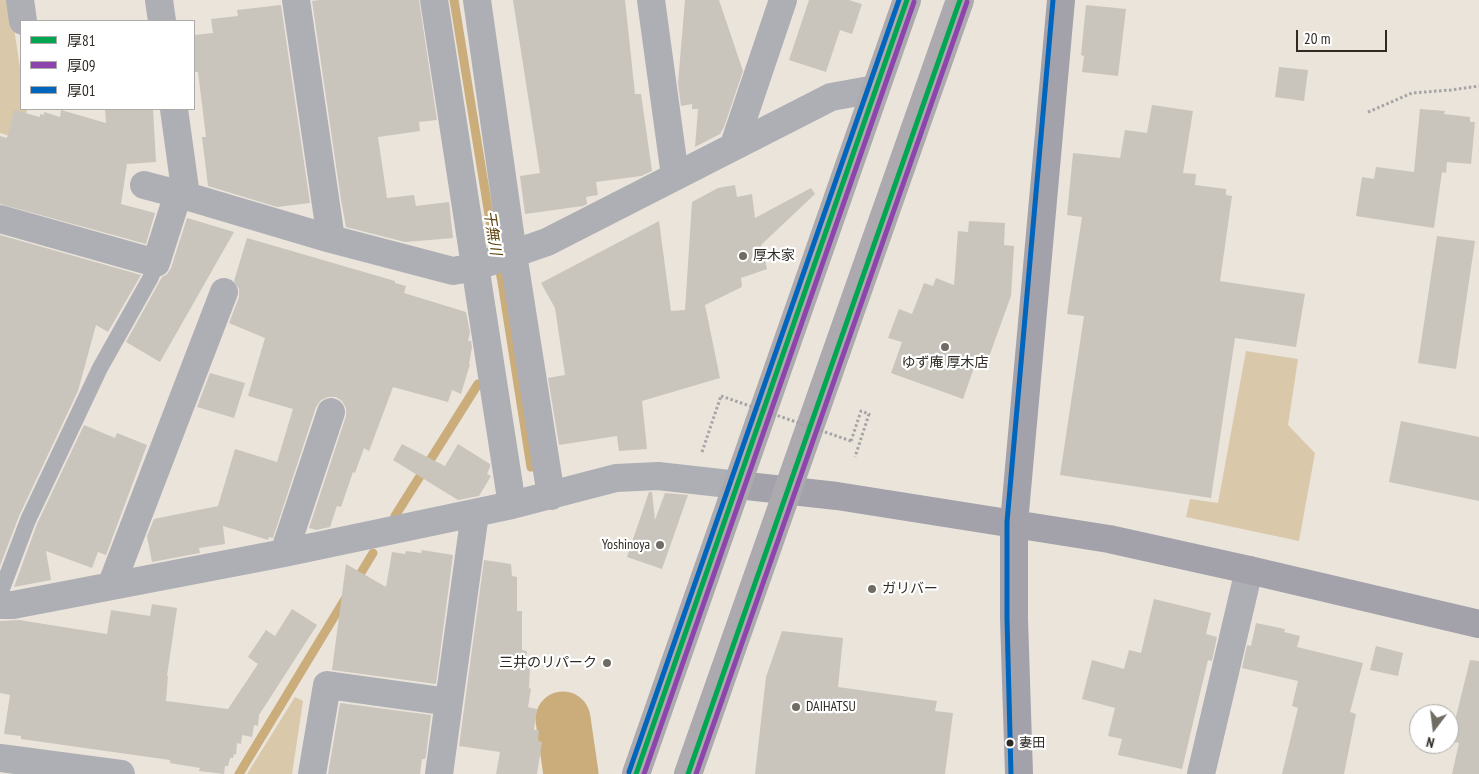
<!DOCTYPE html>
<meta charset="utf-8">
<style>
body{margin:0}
#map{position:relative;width:1479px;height:774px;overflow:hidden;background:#eae4da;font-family:"PT Sans Narrow","Noto Sans JP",sans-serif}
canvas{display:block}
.legend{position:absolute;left:20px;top:20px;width:175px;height:90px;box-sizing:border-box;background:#fff;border:1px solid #acaaa7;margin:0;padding:6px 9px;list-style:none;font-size:15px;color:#2f2b24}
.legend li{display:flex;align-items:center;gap:10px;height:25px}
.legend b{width:25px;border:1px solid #acaaa7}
.north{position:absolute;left:1409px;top:704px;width:50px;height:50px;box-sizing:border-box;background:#fff;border:1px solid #acaaa7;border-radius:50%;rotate:195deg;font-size:14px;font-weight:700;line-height:20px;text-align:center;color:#2f2b24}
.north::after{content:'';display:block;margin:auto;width:18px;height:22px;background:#706c64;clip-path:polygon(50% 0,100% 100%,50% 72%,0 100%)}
.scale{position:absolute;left:1296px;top:30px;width:91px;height:22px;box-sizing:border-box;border:2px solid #2f2b24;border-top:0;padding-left:6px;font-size:15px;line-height:18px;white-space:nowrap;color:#2f2b24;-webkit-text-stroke:4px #fff;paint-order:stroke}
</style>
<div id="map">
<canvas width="1479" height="774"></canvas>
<ul class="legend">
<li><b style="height:6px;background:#00a651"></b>厚81</li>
<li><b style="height:6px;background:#8e44ad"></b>厚09</li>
<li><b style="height:6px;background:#0065bd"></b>厚01</li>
</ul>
<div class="north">N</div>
<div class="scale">20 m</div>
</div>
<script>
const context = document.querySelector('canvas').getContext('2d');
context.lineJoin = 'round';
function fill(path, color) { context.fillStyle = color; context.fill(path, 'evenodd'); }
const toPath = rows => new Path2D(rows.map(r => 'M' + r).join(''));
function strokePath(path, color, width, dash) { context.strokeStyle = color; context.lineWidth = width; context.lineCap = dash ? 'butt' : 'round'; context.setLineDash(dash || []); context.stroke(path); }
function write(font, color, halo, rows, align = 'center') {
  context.font = font + ' "PT Sans Narrow","Noto Sans JP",sans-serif'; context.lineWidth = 4.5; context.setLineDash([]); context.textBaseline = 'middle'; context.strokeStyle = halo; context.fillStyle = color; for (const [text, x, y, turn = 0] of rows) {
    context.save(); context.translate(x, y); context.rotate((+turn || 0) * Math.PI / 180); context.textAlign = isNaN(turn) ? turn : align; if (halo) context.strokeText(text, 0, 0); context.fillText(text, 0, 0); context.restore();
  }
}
const green = toPath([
 [0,0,10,0,21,75,21,109,27,110,20,139,0,133],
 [1246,351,1298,359,1288,425,1315,453,1299,541,1186,517,1190,499,1218,503],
 [295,697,303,701,292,774,247,774]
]);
const stream = toPath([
 [454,0,490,221,502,282,531,467],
 [395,516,478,384],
 [356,581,373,553],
 [239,774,345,599]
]);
const river = toPath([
 [563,719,571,774]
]);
const building = toPath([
 [319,0,419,0,437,120,419,122,420,131,378,137,387,198,414,195,416,206,449,202,453,238,405,242,346,227,341,200,312,1],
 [513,0,625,0,635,94,641,94,652,171,641,176,596,182,598,195,586,197,587,204,583,206,525,214,520,176,540,173],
 [685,0,719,0,743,71,724,127,720,134,695,147,698,109,692,109,692,104,681,106,678,83],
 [809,0,849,0,862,4,852,34,840,30,826,72,789,60],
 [281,5,310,203,277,207,208,186,202,137,206,137,198,72,194,72,194,35,213,33,211,19,238,16,237,10],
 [1086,5,1126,9,1118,76,1082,72,1084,56,1081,55],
 [1279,67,1308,70,1304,101,1275,97],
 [1152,105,1193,111,1183,173,1196,174,1195,185,1226,189,1226,195,1232,196,1220,281,1305,294,1296,347,1235,338,1211,498,1060,475,1084,316,1067,314,1082,217,1067,215,1073,153,1120,158,1125,130,1147,133],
 [105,109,153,109,156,162,127,164,121,204,155,213,146,244,0,204,0,136,7,138,14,110,40,117,40,114,44,115,44,112,60,117,61,110,106,123],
 [1420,109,1445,111,1444,114,1470,117,1470,122,1475,122,1471,164,1447,162,1446,173,1442,172,1434,228,1356,216,1362,177,1374,179,1376,167,1414,172],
 [735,185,737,197,752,194,755,218,811,188,815,194,761,245,767,269,741,278,742,287,705,305,720,378,642,401,647,449,619,451,617,436,559,445,548,378,565,375,555,308,541,283,659,221,671,311,685,310,692,202,718,188],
 [187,218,234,232,160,362,126,342,162,277,167,274,171,268],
 [969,221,1005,223,1004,245,1014,246,1011,296,986,365,976,362,963,399,891,373,902,342,888,338,899,309,912,314,924,283,933,286,936,278,954,285,958,231,968,232],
 [0,235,141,275,108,332,96,325,78,391,19,516,0,566],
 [1437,236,1475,241,1456,369,1418,363],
 [247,238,395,281,395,283,406,286,404,293,466,312,470,332,468,341,471,341,472,347,469,364,470,364,461,394,452,390,448,402,393,387,369,451,364,448,355,473,353,472,341,507,337,506,330,527,316,530,309,528,346,416,346,408,342,401,336,397,328,397,321,400,316,407,273,538,269,537,268,540,223,526,225,544,199,548,200,553,152,562,147,536,154,519,218,506,235,449,277,462,293,409,248,396,265,338,229,323,239,297,239,289,234,281],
 [210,373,245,383,234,418,197,407],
 [1401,421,1479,437,1479,501,1389,482],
 [84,425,115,438,117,433,147,445,106,555,98,552,92,568,46,551,51,580,14,587,37,524],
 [402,444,445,466,458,444,490,464,490,467,487,474,491,476,479,496,458,500,393,460],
 [649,492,652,492,655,520,665,493,688,495,662,569,627,557],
 [422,550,453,555,436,684,332,670,346,564,386,587,392,552,405,554,406,551,421,553],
 [484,560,511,564,512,576,517,577,517,611,522,611,522,650,527,651,525,665,530,666,529,688,531,689,528,707,537,709,534,730,539,730,538,741,542,742,537,774,496,774,500,752,459,746],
 [1154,599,1211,613,1206,634,1217,637,1212,661,1208,660,1182,769,1118,755,1122,739,1108,736,1115,708,1082,699,1092,660,1124,669,1129,650,1141,653],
 [152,604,177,608,167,676,168,676,166,701,228,709,258,664,248,657,266,630,275,636,292,609,317,625,259,715,258,726,254,725,252,737,242,735,241,744,237,743,236,755,234,754,233,758,230,758,228,766,225,766,224,774,199,771,200,768,170,763,170,760,21,739,21,736,4,734,10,695,0,693,0,621,19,620,107,634,111,610,150,616],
 [1256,623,1285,629,1284,632,1300,636,1297,647,1363,663,1350,712,1356,714,1344,774,1282,774,1298,708,1292,706,1298,681,1242,668,1247,645,1251,646],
 [782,631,843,638,838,687,937,701,935,711,953,713,945,774,755,774,766,677],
 [1376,646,1403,653,1398,676,1370,670],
 [1470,660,1479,661,1479,774,1452,774,1459,743,1450,741],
 [340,703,431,715,426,756,425,759,422,759,420,774,328,774]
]);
const path = toPath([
 [1368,112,1412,93,1451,90,1479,86],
 [851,441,861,411,869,414,855,457],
 [702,452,721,396]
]);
const lane = toPath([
 [0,594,28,520,100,368,151,277,156,263]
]);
const street = toPath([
 [20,0,23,21],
 [159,0,162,21],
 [296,0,331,239],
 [434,0,512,505],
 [477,0,513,254,551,496],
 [651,0,675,176],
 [174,109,186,196],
 [734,145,783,0],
 [144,185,186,196,331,239,453,271,475,267,547,242,831,97,875,89],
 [0,219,156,263,178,194],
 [284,553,331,412],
 [111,586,224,292],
 [0,605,13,605,284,553,512,505,616,478,658,476,738,485],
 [0,758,121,774],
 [312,774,327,685,449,702],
 [439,774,475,513],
 [1201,774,1249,570]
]);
const secondary = toPath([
 [738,485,837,496,1109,539,1249,570,1479,624],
 [1019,774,1014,619,1014,523,1061,0]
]);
const highway = toPath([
 [636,774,907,0],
 [688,774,960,0]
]);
const pathBridge = toPath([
 [721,396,851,441]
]);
const bus1 = toPath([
 [636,774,907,0],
 [688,774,960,0]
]);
const bus2 = toPath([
 [644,774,914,2],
 [696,774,967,2]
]);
const bus3 = toPath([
 [629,772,899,0],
 [1011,774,1007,619,1007,522,1053,0]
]);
const markers = [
 [743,256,5,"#706c64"],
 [945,347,5,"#706c64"],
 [660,545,5,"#706c64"],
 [872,589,5,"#706c64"],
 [607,663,5,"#706c64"],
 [796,707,5,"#706c64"],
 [1010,743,4.5,"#2f2b24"]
];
const busNames = [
 ["妻田",1019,743]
];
const poiNames = [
 ["厚木家",753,256],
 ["ゆず庵 厚木店",945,363,"center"],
 ["Yoshinoya",650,545,"right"],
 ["ガリバー",882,589],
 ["三井のリパーク",597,663,"right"],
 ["DAIHATSU",806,707]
];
const waterNames = [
 ["干無川",492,233,81]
];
fill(green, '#dac8ab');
strokePath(stream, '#caad7b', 9);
strokePath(river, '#caad7b', 55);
fill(building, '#c9c5bd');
strokePath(path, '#a5a3a6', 3, [2.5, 2.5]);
strokePath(lane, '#aeaeb5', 16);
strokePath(street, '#aeaeb5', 28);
strokePath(secondary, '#a3a2ab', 28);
strokePath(highway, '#aca9af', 28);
strokePath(pathBridge, '#a5a3a6', 3, [2.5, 2.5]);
strokePath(bus1, '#00a651', 5);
strokePath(bus2, '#8e44ad', 5);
strokePath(bus3, '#0065bd', 5);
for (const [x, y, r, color] of markers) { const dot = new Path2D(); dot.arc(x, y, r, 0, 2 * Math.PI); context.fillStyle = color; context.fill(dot); strokePath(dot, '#fff', 2); }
write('13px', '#2f2b24', '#fff', busNames, 'left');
write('14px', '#2f2b24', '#fff', poiNames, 'left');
write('italic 15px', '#5f440f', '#fff', waterNames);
</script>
